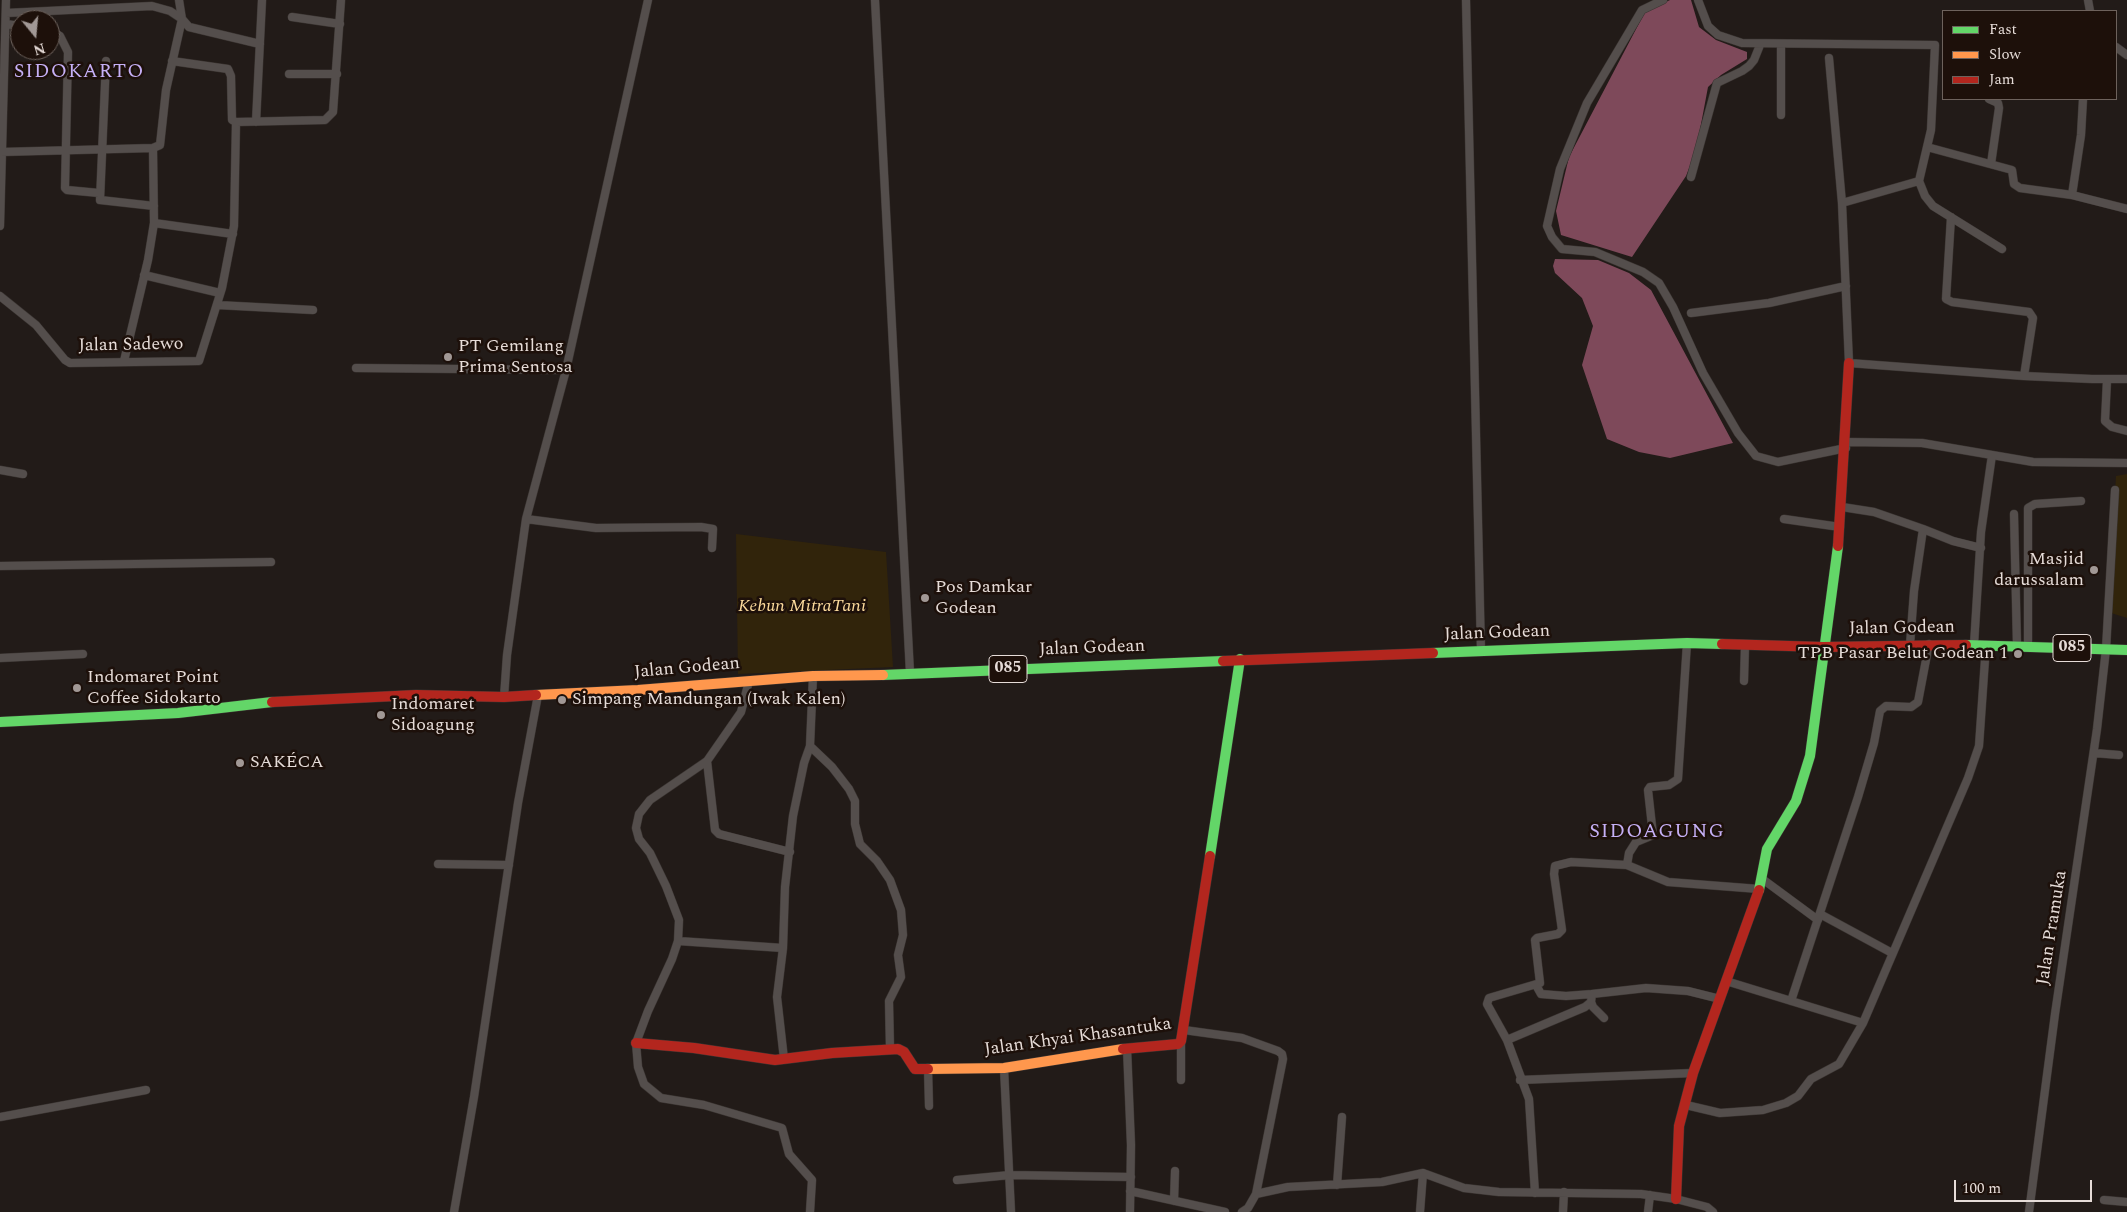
<!DOCTYPE html>
<meta charset="utf-8">
<style>
body{margin:0}
#map{position:relative;width:2127px;height:1212px;overflow:hidden;background:#221b18;font-family:Spectral,serif}
canvas{display:block}
.legend{position:absolute;left:1942px;top:10px;width:175px;height:90px;box-sizing:border-box;background:#1d100a;border:1px solid #6d625c;margin:0;padding:6px 9px;list-style:none;font-size:15px;color:#e6dcd8}
.legend li{display:flex;align-items:center;gap:10px;height:25px}
.legend b{width:25px;border:1px solid #6d625c}
.north{position:absolute;left:10px;top:10px;width:50px;height:50px;box-sizing:border-box;background:#1d100a;border:1px solid #6d625c;border-radius:50%;rotate:163deg;font-size:14px;font-weight:700;line-height:20px;text-align:center;color:#e6dcd8}
.north::after{content:'';display:block;margin:auto;width:18px;height:22px;background:#a19895;clip-path:polygon(50% 0,100% 100%,50% 72%,0 100%)}
.scale{position:absolute;left:1954px;top:1180px;width:138px;height:22px;box-sizing:border-box;border:2px solid #e6dcd8;border-top:0;padding-left:6px;font-size:15px;line-height:18px;white-space:nowrap;color:#e6dcd8;-webkit-text-stroke:4px #1d100a;paint-order:stroke}
</style>
<div id="map">
<canvas width="2127" height="1212"></canvas>
<ul class="legend">
<li><b style="height:6px;background:#63d668"></b>Fast</li>
<li><b style="height:6px;background:#ff974d"></b>Slow</li>
<li><b style="height:6px;background:#b3261e"></b>Jam</li>
</ul>
<div class="north">N</div>
<div class="scale">100 m</div>
</div>
<script>
const context = document.querySelector('canvas').getContext('2d');
context.lineJoin = 'round';
function fill(path, color) { context.fillStyle = color; context.fill(path, 'evenodd'); }
const toPath = rows => new Path2D(rows.map(r => 'M' + r).join(''));
function strokePath(path, color, width, dash) { context.strokeStyle = color; context.lineWidth = width; context.lineCap = dash ? 'butt' : 'round'; context.setLineDash(dash || []); context.stroke(path); }
function write(font, color, halo, rows, align = 'center') {
  context.font = font + ' Spectral,serif'; context.lineWidth = 5; context.setLineDash([]); context.textBaseline = 'middle'; context.strokeStyle = halo; context.fillStyle = color; for (const [text, x, y, turn = 0] of rows) {
    context.save(); context.translate(x, y); context.rotate((+turn || 0) * Math.PI / 180); context.textAlign = isNaN(turn) ? turn : align; if (halo) context.strokeText(text, 0, 0); context.fillText(text, 0, 0); context.restore();
  }
}
const green = toPath([
 [2127,474,2127,618,2108,612,2116,476],
 [736,534,886,552,893,667,738,674]
]);
const water = toPath([
 [1670,0,1691,0,1699,27,1716,40,1747,52,1747,59,1721,75,1708,87,1696,151,1686,176,1632,257,1561,235,1556,211,1569,157,1645,12],
 [1555,259,1598,260,1629,273,1651,290,1733,443,1670,458,1639,452,1607,439,1582,365,1593,326,1582,298,1555,273,1553,266]
]);
const street = toPath([
 [875,0,910,673],
 [1466,0,1481,651],
 [1663,0,1642,10,1587,103,1560,169,1547,226,1552,237,1562,249,1595,252,1643,272,1659,283,1673,307,1703,373,1738,433,1756,456,1778,462,1846,448],
 [1698,0,1708,26,1718,35,1742,43,1935,45,1931,130,1919,181,1925,196,1933,206,2002,249],
 [2088,0,2090,11],
 [6,13,152,6,170,11,182,19,189,27,260,44],
 [292,17,340,24],
 [6,24,20,26],
 [50,30,60,36,68,52,65,188,67,190,99,193],
 [2116,47,2127,55],
 [1829,58,1842,203,1849,363,2024,376,2092,379,2127,379],
 [106,61,100,200,154,206],
 [172,61,228,69,231,76,232,120,236,122,325,120,333,112,341,0],
 [289,74,337,74],
 [1989,99,1998,103,1999,108,1991,164],
 [2083,99,2081,135,2072,195,2127,209],
 [1781,115,1781,44],
 [256,122,262,0],
 [1927,147,2012,170,2014,184,2020,188,2072,195],
 [153,148,154,223,233,234],
 [1,152,153,148,160,145,166,90,182,19,179,0],
 [1691,177,1717,83,1742,71,1749,66,1754,60,1760,45],
 [1842,203,1919,181],
 [1951,217,1946,299,1952,302,2029,312,2033,318,2024,376],
 [0,226,6,0],
 [144,275,220,293],
 [0,296,36,325,65,360,70,363,199,361,222,288,234,226,236,122],
 [217,305,313,310],
 [1691,313,1769,303,1846,286],
 [124,361,148,260,154,223],
 [356,368,566,370,526,519,507,655,504,697],
 [566,370,648,0],
 [2107,380,2105,421,2112,427,2127,431],
 [1846,442,1922,443,2033,462,2127,463],
 [0,470,23,474],
 [1842,507,1874,512,1923,529,1914,591,1910,645],
 [2014,514,2017,646],
 [526,519,596,528,701,527,713,529,712,548],
 [1784,519,1840,527],
 [1923,529,1953,541,1981,548],
 [0,566,271,562],
 [1974,645,1981,532,1992,455],
 [2028,646,2028,508,2035,504,2081,501],
 [0,658,83,654],
 [813,676,810,746,832,767,849,789,855,801,855,824,860,844,877,861,890,880,901,910,903,935,898,955,901,977,889,1001,890,1049],
 [749,681,741,712,707,761,650,800,639,814,636,828,639,839,650,853,666,886,679,920,678,941,672,959,648,1011,636,1043,638,1067,644,1084,661,1098,704,1105,782,1128,789,1154,812,1180,810,1212],
 [1744,681,1745,645],
 [2094,753,2119,755],
 [707,761,715,830,719,834,790,852],
 [438,864,509,865],
 [1627,865,1629,853,1636,842,1653,835,1648,790,1650,787,1669,785,1678,779,1687,643],
 [1761,878,1818,920],
 [1820,914,1892,953],
 [678,941,783,948],
 [1726,981,1863,1023],
 [1536,985,1541,994,1566,996,1592,994],
 [1791,1001,1858,797,1874,743,1880,711,1886,706,1911,707,1918,702,1929,644],
 [1591,1002,1593,1007,1604,1018],
 [1184,1030,1242,1038,1278,1051,1282,1054,1283,1059,1256,1194],
 [1507,1040,1585,1007,1591,1002,1592,994,1646,988,1688,991,1720,999],
 [1181,1041,1181,1080],
 [1127,1048,1131,1145,1130,1212],
 [784,1059,777,997,783,948,785,887,793,816,804,763,810,746],
 [928,1068,929,1106],
 [1004,1068,1011,1212],
 [1520,1080,1693,1073],
 [1686,1105,1720,1113,1763,1110,1786,1103,1798,1096,1811,1079,1839,1064,1863,1023,1968,778,1979,746,1986,645],
 [0,1117,146,1090],
 [957,1180,1010,1175,1131,1177],
 [1337,1185,1342,1117],
 [1130,1191,1225,1212],
 [1535,1193,1529,1099,1507,1040,1487,1004,1489,998,1540,983,1535,940,1537,938,1558,934,1562,930,1554,874,1555,866,1571,862,1627,865,1668,882,1759,889],
 [2104,1200,2127,1202],
 [1174,1201,1175,1171],
 [454,1212,474,1097,518,803,538,695],
 [1242,1212,1248,1208,1256,1194,1288,1187,1382,1182,1423,1173,1464,1188,1499,1192,1641,1194,1676,1199,1707,1207,1713,1212],
 [1420,1212,1423,1173],
 [1563,1212,1564,1192],
 [1648,1212,1650,1195],
 [2029,1212,2055,1014,2097,729,2106,649,2115,490]
]);
const fast = toPath([
 [1966,645,2127,650],
 [1433,653,1687,643,1722,644],
 [883,675,1223,661],
 [0,722,178,713,272,702],
 [1210,856,1240,659],
 [1759,890,1767,849,1796,801,1810,756,1838,546]
]);
const slow = toPath([
 [536,695,638,690,813,676,883,675],
 [928,1069,1004,1068,1123,1049]
]);
const jam = toPath([
 [1838,546,1849,363],
 [1722,644,1823,647,1966,645],
 [1223,661,1433,653],
 [272,702,416,695,504,697,536,695],
 [636,1043,694,1048,775,1060,832,1053,898,1049,904,1052,915,1069,928,1069],
 [1123,1049,1178,1044,1181,1041,1210,856],
 [1676,1199,1679,1126,1693,1073,1759,890]
]);
const markers = [
 [448,357,5,"#a19895"],
 [2094,570,5,"#a19895"],
 [925,598,5,"#a19895"],
 [2018,654,5,"#a19895"],
 [77,688,5,"#a19895"],
 [562,700,5,"#a19895"],
 [381,715,5,"#a19895"],
 [240,763,5,"#a19895"]
];
const shields = [
 [2072,648,38],
 [1008,669,38]
];
const shieldNames = [
 ["085",2072,648],
 ["085",1008,669]
];
const streetNames = [
 ["Jalan Sadewo",131,346,-1],
 ["Jalan Godean",1902,629,-1],
 ["Jalan Godean",1497,634,-2],
 ["Jalan Godean",1092,649,-2],
 ["Jalan Godean",687,669,-5],
 ["Jalan Pramuka",2053,928,-81],
 ["Jalan Khyai Khasantuka",1078,1038,-8]
];
const poiNames = [
 ["PT Gemilang",458,347],
 ["Prima Sentosa",458,368],
 ["Masjid",2084,560,"right"],
 ["darussalam",2084,581,"right"],
 ["Pos Damkar",935,588],
 ["Godean",935,609],
 ["TPB Pasar Belut Godean 1",2008,654,"right"],
 ["Indomaret Point",87,678],
 ["Coffee Sidokarto",87,699],
 ["Simpang Mandungan (Iwak Kalen)",572,700],
 ["Indomaret",391,705],
 ["Sidoagung",391,726],
 ["SAKÉCA",250,763]
];
const parkNames = [
 ["Kebun MitraTani",802,607]
];
const quarterNames = [
 ["SIDOKARTO",79,73],
 ["SIDOAGUNG",1657,833]
];
fill(green, '#31240b');
fill(water, '#7e495a');
strokePath(street, '#3b3532', 9);
strokePath(fast, '#3b3532', 11);
strokePath(slow, '#3b3532', 11);
strokePath(jam, '#3b3532', 11);
strokePath(street, '#544e4c', 8);
strokePath(fast, '#63d668', 10);
strokePath(slow, '#ff974d', 10);
strokePath(jam, '#b3261e', 10);
for (const [x, y, r, color] of markers) { const dot = new Path2D(); dot.arc(x, y, r, 0, 2 * Math.PI); context.fillStyle = color; context.fill(dot); strokePath(dot, '#1d100a', 2); }
for (const [x, y, w] of shields) { const box = new Path2D(); box.roundRect(x - w / 2, y - 13.5, w, 27, 4); context.fillStyle = '#1d100a'; context.fill(box); strokePath(box, '#e6dcd8', 1); }
write('bold 16px', '#e6dcd8', null, shieldNames);
write('18px', '#e6dcd8', '#1d100a', streetNames);
write('18px', '#e6dcd8', '#1d100a', poiNames, 'left');
write('italic 18px', '#fbda9c', '#1d100a', parkNames);
context.letterSpacing = '1px';
write('20px', '#c6b0f6', '#1d100a', quarterNames);
context.letterSpacing = '0px';
</script>
